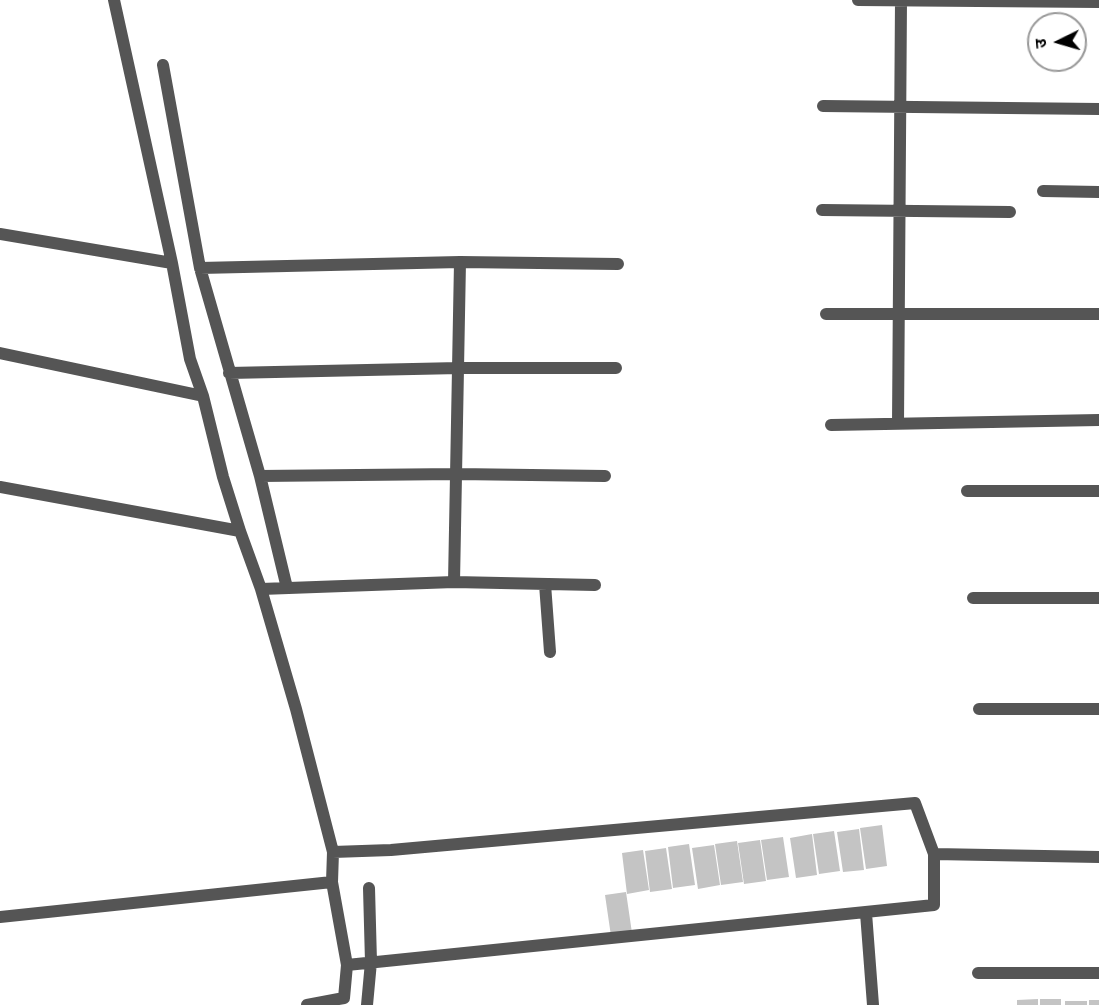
<!DOCTYPE html>
<meta charset="utf-8">
<style>
body{margin:0}
#map{position:relative;width:1099px;height:1005px;overflow:hidden;background:#fff;font-family:Jost,"Noto Sans Devanagari",sans-serif}
canvas{display:block}
.north{position:absolute;left:1027px;top:12px;width:60px;height:60px;box-sizing:border-box;background:#fff;border:2px solid #999;border-radius:50%;rotate:265deg;font-size:16px;font-weight:700;line-height:24px;text-align:center;color:#000}
.north::after{content:'';display:block;margin:auto;width:21px;height:27px;background:#000;clip-path:polygon(50% 0,100% 100%,50% 72%,0 100%)}
</style>
<div id="map">
<canvas width="1099" height="1005"></canvas>
<div class="north">उ</div>
</div>
<script>
const context = document.querySelector('canvas').getContext('2d');
context.lineJoin = 'round';
function fill(path, color) { context.fillStyle = color; context.fill(path, 'evenodd'); }
const toPath = rows => new Path2D(rows.map(r => 'M' + r).join(''));
function strokePath(path, color, width, dash) { context.strokeStyle = color; context.lineWidth = width; context.lineCap = dash ? 'butt' : 'round'; context.setLineDash(dash || []); context.stroke(path); }
const building = toPath([
 [882,825,887,866,866,869,860,828],
 [859,829,864,870,843,872,837,832],
 [834,831,840,871,819,874,813,834],
 [812,834,817,875,796,878,790,838],
 [783,837,789,877,767,880,761,840],
 [760,840,766,881,744,884,738,843],
 [737,841,743,882,721,885,715,844],
 [689,844,695,885,673,888,668,847],
 [714,845,720,885,698,889,692,848],
 [666,848,672,889,650,892,645,851],
 [643,850,649,890,627,894,622,853],
 [626,892,632,933,611,936,605,895],
 [1038,999,1038,1005,1017,1005,1017,1000],
 [1040,999,1061,999,1061,1005,1040,1005],
 [1089,1000,1099,1000,1099,1005,1089,1005],
 [1065,1001,1087,1001,1087,1005,1065,1005]
]);
const minor = toPath([
 [114,0,172,263,190,359,203,396,223,477,240,531,261,589,296,709,333,852,332,882,347,965,344,998,307,1005],
 [858,0,1099,2],
 [163,65,200,268,260,476,287,588],
 [823,106,1099,109],
 [1043,191,1099,192],
 [822,210,1010,212],
 [0,234,172,263],
 [460,262,618,264],
 [200,268,460,262,454,582],
 [826,314,1099,314],
 [0,353,203,396],
 [229,373,459,368,616,368],
 [898,423,901,1],
 [831,425,1099,420],
 [260,476,457,474,605,476],
 [0,487,240,531],
 [967,491,1099,491],
 [545,584,550,652],
 [261,589,454,582,595,585],
 [973,598,1099,598],
 [979,709,1099,709],
 [333,852,391,850,915,803,934,854,934,905,347,965],
 [934,854,1099,857],
 [866,913,873,1005],
 [0,917,332,882],
 [978,973,1099,973],
 [367,1005,371,962,369,888]
]);
fill(building, '#c4c4c4');
strokePath(minor, '#555', 12);
</script>
